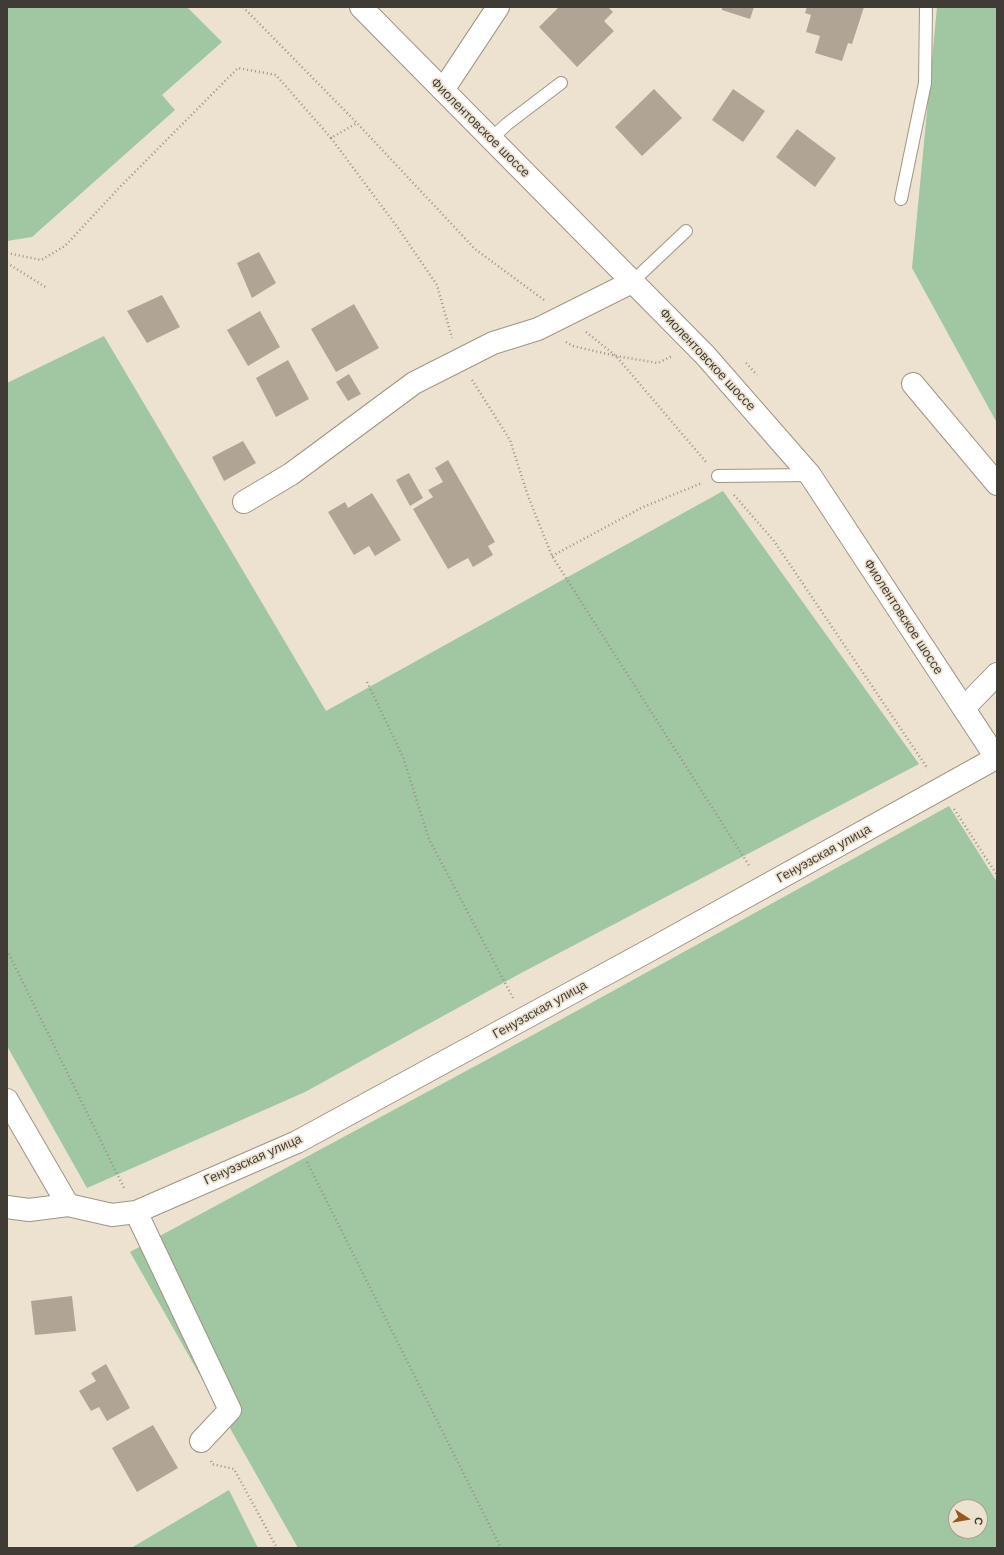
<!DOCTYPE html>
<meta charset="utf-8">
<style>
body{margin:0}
#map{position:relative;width:1004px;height:1555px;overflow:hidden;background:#ede2d0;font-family:Helvetica,sans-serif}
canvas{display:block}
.frame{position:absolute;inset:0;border:8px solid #403c35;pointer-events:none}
.north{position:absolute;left:948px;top:1499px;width:40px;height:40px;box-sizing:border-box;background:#ede2d0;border:1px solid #a8a092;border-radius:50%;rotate:102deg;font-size:11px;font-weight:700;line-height:16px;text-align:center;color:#403c35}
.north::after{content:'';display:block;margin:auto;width:14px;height:18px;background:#97581f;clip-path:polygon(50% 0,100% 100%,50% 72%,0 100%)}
</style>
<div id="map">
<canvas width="1004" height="1555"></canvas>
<div class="frame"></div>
<div class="north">С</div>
</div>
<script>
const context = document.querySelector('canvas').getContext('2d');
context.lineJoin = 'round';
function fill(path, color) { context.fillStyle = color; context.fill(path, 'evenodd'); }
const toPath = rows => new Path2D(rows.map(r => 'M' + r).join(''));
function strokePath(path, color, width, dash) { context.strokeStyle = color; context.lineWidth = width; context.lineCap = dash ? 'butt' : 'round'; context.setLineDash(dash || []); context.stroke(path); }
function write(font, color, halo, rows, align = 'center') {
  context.font = font + ' Helvetica,sans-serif'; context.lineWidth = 3.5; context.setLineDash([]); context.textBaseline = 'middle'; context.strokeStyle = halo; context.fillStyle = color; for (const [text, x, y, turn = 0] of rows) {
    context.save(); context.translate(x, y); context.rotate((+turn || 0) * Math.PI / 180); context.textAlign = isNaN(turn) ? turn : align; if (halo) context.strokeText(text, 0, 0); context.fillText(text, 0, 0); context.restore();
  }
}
const green = toPath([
 [7,7,187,7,222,42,162,95,175,110,32,237,7,241],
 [937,7,997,7,997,423,912,268],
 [104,336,326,711,723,491,919,764,523,972,305,1092,87,1188,7,1046,7,383],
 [949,806,997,882,997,1548,298,1548,130,1252,531,1036],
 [956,1507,980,1507,980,1531,956,1531],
 [229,1490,258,1548,131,1548]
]);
const building = toPath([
 [559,7,608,7,613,12,604,21,614,31,577,67,539,27],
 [722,7,754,7,750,19,722,10],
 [807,7,864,7,852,44,848,43,842,61,815,53,820,36,806,32,811,15,805,13],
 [654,89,682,118,642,156,615,127],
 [733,89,765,111,743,142,712,120],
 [797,129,836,158,815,187,776,157],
 [259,252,276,283,252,298,237,263],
 [162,295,180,327,147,343,127,311],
 [354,304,379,348,336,372,311,329],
 [260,311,280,347,248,366,227,330],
 [288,360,309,399,276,417,256,378],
 [349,374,361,394,348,401,336,382],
 [243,441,256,463,224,481,212,457],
 [448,460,495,542,488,546,493,555,473,567,468,558,448,569,413,509,433,497,428,490,443,482,435,468],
 [409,473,423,498,410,506,396,480],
 [372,493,401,540,375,556,369,546,354,555,328,512,345,502,348,508],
 [72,1296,76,1331,35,1335,31,1301],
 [106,1364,130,1408,107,1421,99,1407,91,1411,79,1391,96,1381,91,1373],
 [153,1425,178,1468,137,1492,112,1448]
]);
const path = toPath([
 [243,7,357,123,475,249,544,300],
 [331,138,398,228,437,285,452,338],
 [7,253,41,260,65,246,118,189,238,68,276,75,331,138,357,123],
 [7,263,47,288],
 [586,332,616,356,706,462],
 [566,342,573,346,616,356,658,363,672,356],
 [746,363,757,375],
 [472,380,510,440,528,496,552,556,750,867],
 [734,495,774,541,928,769],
 [552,556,643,507,702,483],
 [367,682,403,757,429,839,513,998],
 [954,809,997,875],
 [7,950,125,1190],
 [307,1162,501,1548],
 [211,1461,212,1464,234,1469,277,1548]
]);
const service = toPath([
 [491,139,507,124,561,83],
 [901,199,925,83,926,7],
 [632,282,686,231],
 [718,476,810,475]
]);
const minor = toPath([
 [443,90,498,7],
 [913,384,997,484],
 [244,502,291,474,414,383,493,343,538,329,632,282],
 [964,708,997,674],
 [7,1100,68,1205],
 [7,1207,29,1210,68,1205,112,1215,136,1212,297,1142,650,950,996,758],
 [136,1212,230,1410,201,1441]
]);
const secondary = toPath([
 [361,7,705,355,810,475,997,759]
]);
const streetNames = [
 ["Фиолентовское шоссе",480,128,45],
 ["Фиолентовское шоссе",707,360,47],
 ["Фиолентовское шоссе",903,617,57],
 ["Генуэзская улица",824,854,-29],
 ["Генуэзская улица",540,1010,-29],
 ["Генуэзская улица",253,1160,-24]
];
fill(green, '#a0c6a2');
fill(building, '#b0a594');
strokePath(service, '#9f9584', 14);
strokePath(minor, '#9f9584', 24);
strokePath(secondary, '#9f9584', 24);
strokePath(path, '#9a9386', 2.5, [1, 3]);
strokePath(service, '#fff', 12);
strokePath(minor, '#fff', 22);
strokePath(secondary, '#fff', 22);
write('13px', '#403c35', '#ede2d0', streetNames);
</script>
